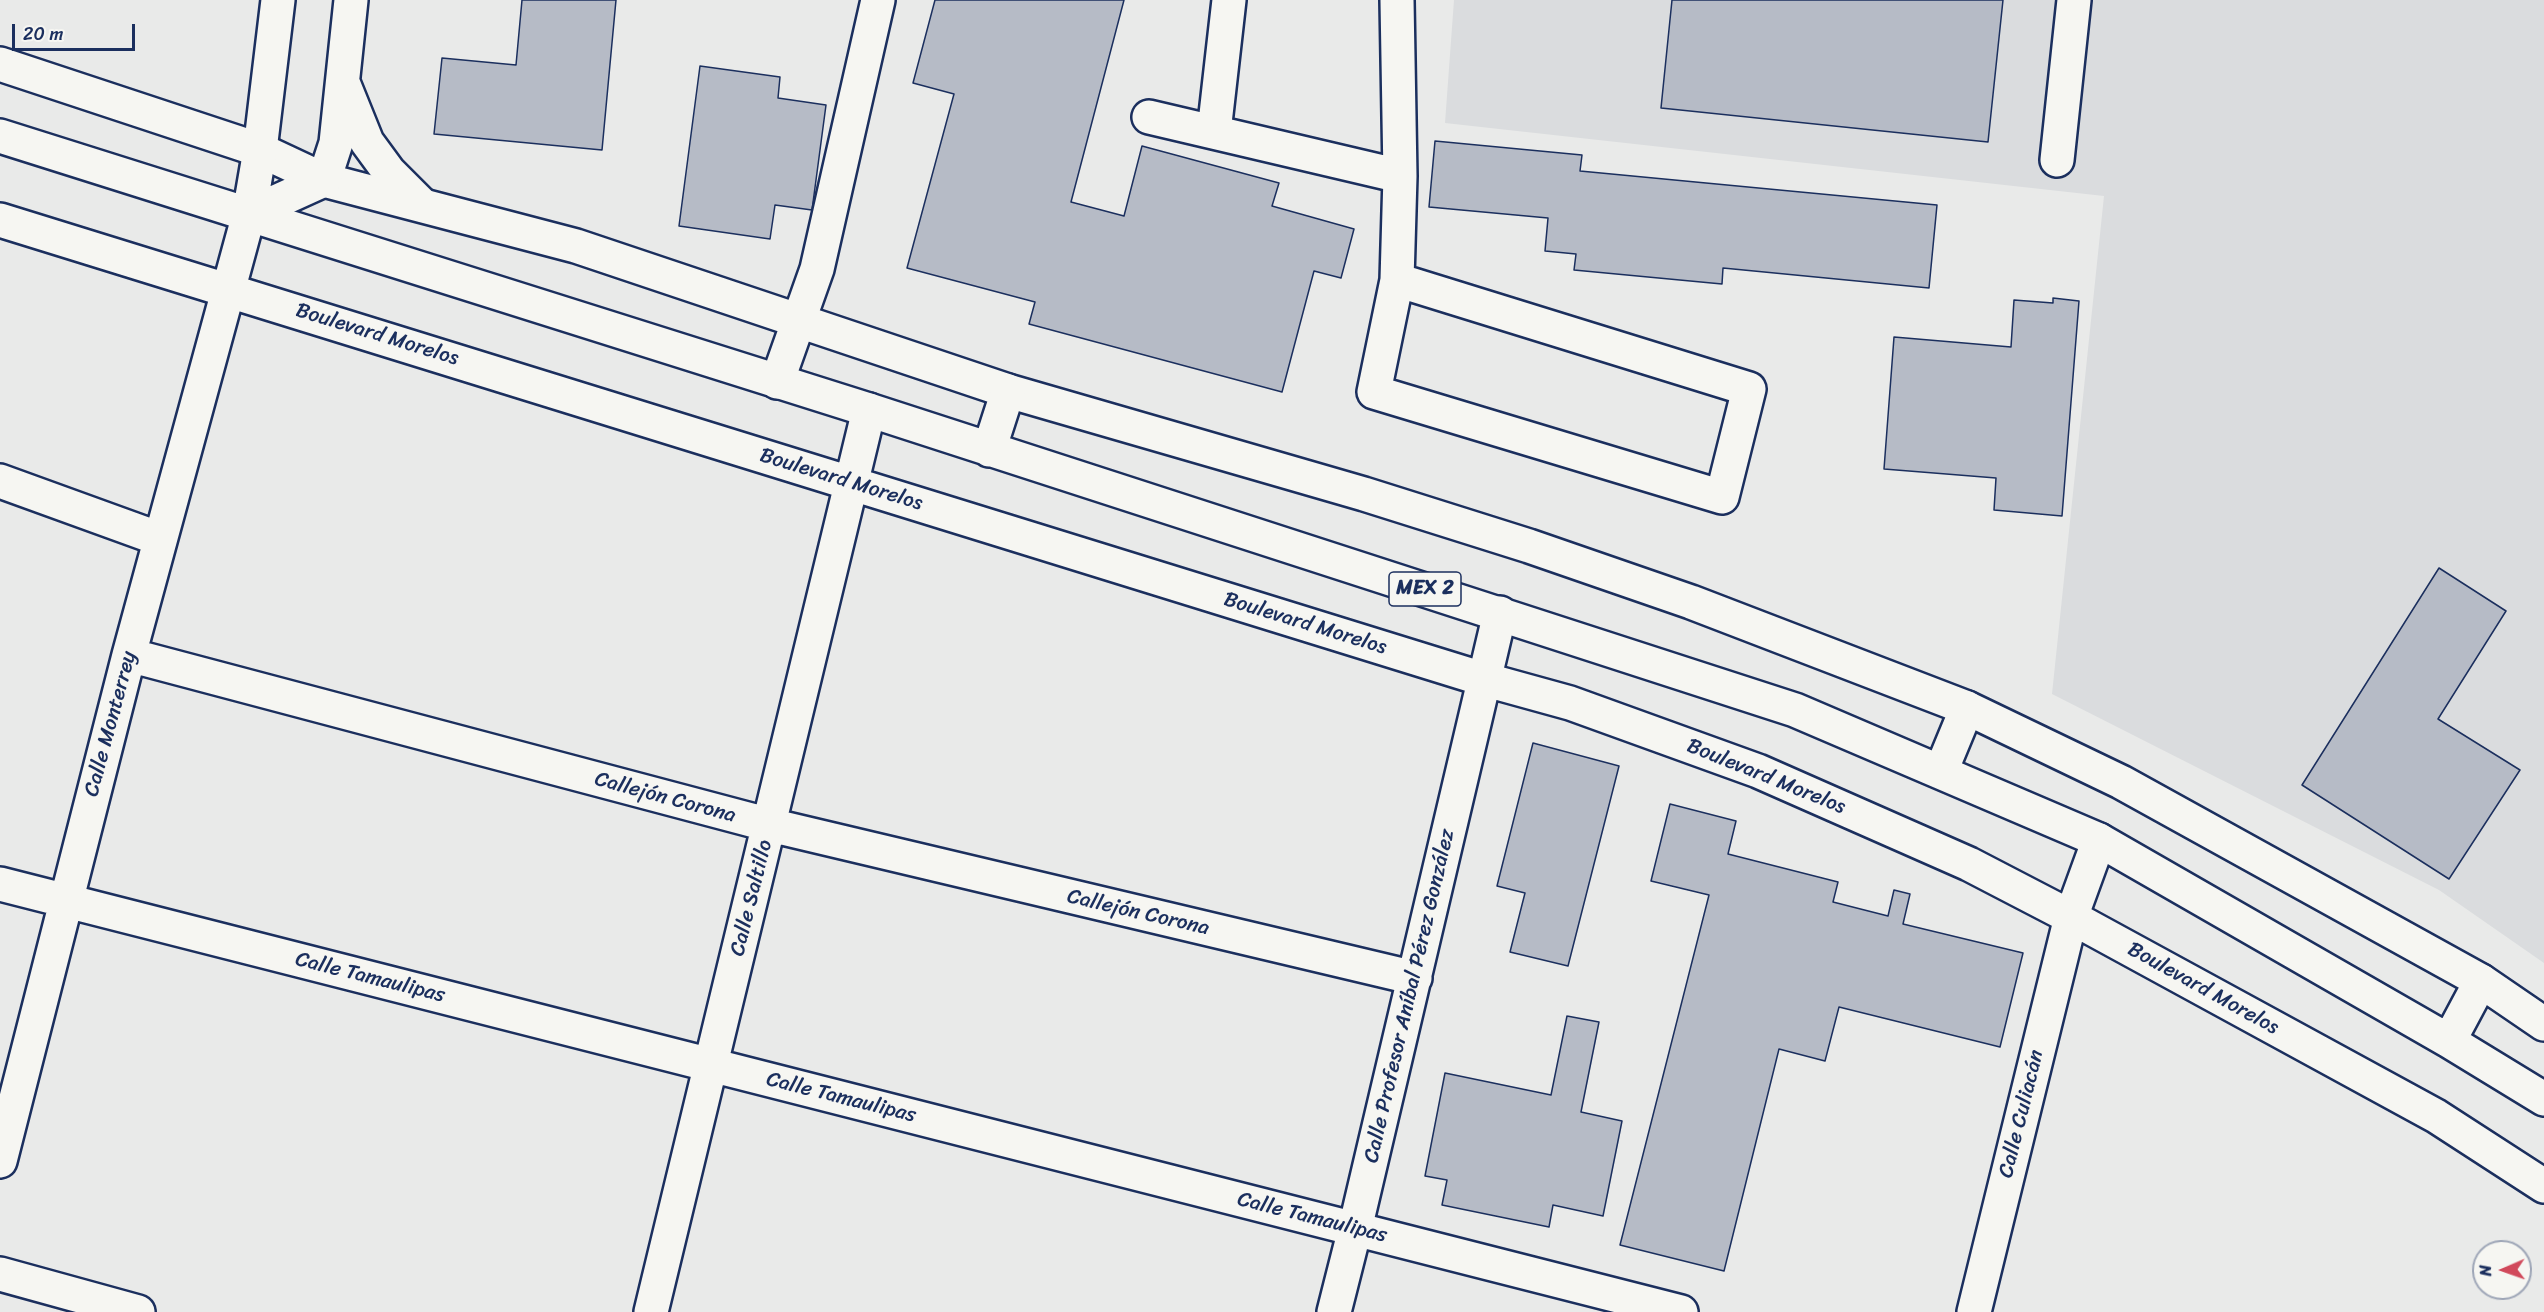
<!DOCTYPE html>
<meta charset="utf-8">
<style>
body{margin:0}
#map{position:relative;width:2544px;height:1312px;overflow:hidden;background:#e9eae9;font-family:Sriracha,sans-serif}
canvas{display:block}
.north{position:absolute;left:2472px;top:1240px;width:60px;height:60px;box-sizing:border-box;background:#f6f6f2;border:2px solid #9ea6b7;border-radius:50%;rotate:268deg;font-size:16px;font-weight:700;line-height:24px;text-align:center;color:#1b2f5e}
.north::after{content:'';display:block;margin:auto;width:21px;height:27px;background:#d1495b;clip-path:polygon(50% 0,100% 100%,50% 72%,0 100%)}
.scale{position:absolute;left:12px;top:24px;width:123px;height:27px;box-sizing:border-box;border:3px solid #1b2f5e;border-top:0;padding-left:8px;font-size:18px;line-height:21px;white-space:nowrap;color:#1b2f5e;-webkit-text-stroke:4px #f6f6f2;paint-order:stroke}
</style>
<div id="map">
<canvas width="2544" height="1312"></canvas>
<div class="north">N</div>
<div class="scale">20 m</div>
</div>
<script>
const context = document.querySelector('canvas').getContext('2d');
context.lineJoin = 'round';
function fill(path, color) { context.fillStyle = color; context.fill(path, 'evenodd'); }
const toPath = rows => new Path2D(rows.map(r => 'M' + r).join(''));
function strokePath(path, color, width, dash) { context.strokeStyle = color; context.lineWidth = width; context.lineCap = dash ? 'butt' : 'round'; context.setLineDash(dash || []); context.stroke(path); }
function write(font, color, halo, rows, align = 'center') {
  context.font = font + ' Sriracha,sans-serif'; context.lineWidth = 4.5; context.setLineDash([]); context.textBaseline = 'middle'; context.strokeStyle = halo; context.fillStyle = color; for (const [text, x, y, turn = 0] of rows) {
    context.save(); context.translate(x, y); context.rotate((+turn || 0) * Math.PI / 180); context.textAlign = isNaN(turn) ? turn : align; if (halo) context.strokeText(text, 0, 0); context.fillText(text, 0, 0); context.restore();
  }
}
const built = toPath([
 [1454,0,2544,0,2544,963,2439,890,2052,694,2104,196,1445,123]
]);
const building = toPath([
 [522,0,616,0,602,150,434,134,442,58,516,65,522,0],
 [935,0,1124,0,1071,202,1124,216,1142,146,1279,183,1272,206,1354,229,1341,278,1314,271,1282,392,1029,324,1035,302,907,268,954,94,913,83,935,0],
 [1672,0,2003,0,1988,142,1661,108,1672,0],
 [700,66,780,77,778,98,826,105,812,210,775,205,770,239,679,226,700,66],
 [1435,141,1582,155,1580,171,1937,205,1929,288,1723,268,1722,284,1574,270,1576,254,1545,251,1548,218,1429,207,1435,141],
 [2053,298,2079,301,2062,516,1994,510,1996,478,1884,469,1894,337,2011,347,2014,300,2053,303,2053,298],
 [2439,568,2506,611,2438,719,2520,770,2449,879,2302,785,2439,568],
 [1533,743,1619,766,1568,966,1510,952,1525,893,1497,886,1533,743],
 [1670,804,1736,821,1728,854,1838,882,1833,902,1888,916,1894,890,1910,894,1903,924,2023,953,2000,1047,1839,1007,1825,1061,1779,1049,1724,1271,1620,1245,1709,895,1651,881,1670,804],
 [1567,1016,1599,1022,1581,1112,1622,1121,1603,1216,1553,1205,1549,1227,1442,1205,1447,1180,1425,1176,1445,1073,1551,1095,1567,1016]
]);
const minor = toPath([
 [0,64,260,150,324,180,576,246,1008,391,1364,494,1529,546,1691,602,1967,708,2121,782,2481,981,2544,1024],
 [1149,117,1400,176],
 [1214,132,1229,0],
 [2057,160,2074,0],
 [0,220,1483,679,1570,703,1758,771,1969,864,2071,917,2436,1116,2544,1186],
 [1397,280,1374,392,1722,497,1749,389,1397,280,1400,176,1397,0],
 [777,382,817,269,878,0],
 [0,481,160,539],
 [129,655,770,825,1415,978],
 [0,884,1681,1312],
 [0,1161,129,655,249,214],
 [0,1274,138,1312],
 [651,1312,869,410],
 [1334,1312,1355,1229,1500,613],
 [1974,1312,2071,917,2099,840]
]);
const major = toPath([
 [344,85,367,142,389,172,422,205],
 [0,136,869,410,1795,710,2099,840,2449,1041,2544,1099],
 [249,214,324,180,336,143,351,0],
 [249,214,260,150,278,0],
 [989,450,1008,391],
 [1941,771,1967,708],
 [2449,1041,2481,981]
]);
const shields = [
 [1425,589,72]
];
const shieldNames = [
 ["MEX 2",1425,589]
];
const streetNames = [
 ["Boulevard Morelos",377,335,17],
 ["Boulevard Morelos",841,480,17],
 ["Boulevard Morelos",1305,624,17],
 ["Calle Monterrey",111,724,-75],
 ["Boulevard Morelos",1766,777,22],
 ["Callejón Corona",665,798,15],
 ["Calle Saltillo",752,898,-76],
 ["Callejón Corona",1138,913,13],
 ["Calle Tamaulipas",370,978,14],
 ["Boulevard Morelos",2203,989,29],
 ["Calle Profesor Aníbal Pérez González",1410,996,-77],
 ["Calle Tamaulipas",841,1098,14],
 ["Calle Culiacán",2022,1114,-76],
 ["Calle Tamaulipas",1312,1218,14]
];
fill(built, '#dadcde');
fill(building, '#b6bbc6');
strokePath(building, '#1b2f5e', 1.5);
strokePath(minor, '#1b2f5e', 38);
strokePath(major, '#1b2f5e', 38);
strokePath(minor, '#f6f6f2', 33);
strokePath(major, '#f6f6f2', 33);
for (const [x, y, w] of shields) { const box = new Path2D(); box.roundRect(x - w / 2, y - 17, w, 34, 4.5); context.fillStyle = '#f6f6f2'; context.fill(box); strokePath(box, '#1b2f5e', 1.5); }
write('bold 20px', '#1b2f5e', null, shieldNames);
write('21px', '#1b2f5e', '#f6f6f2', streetNames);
</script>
